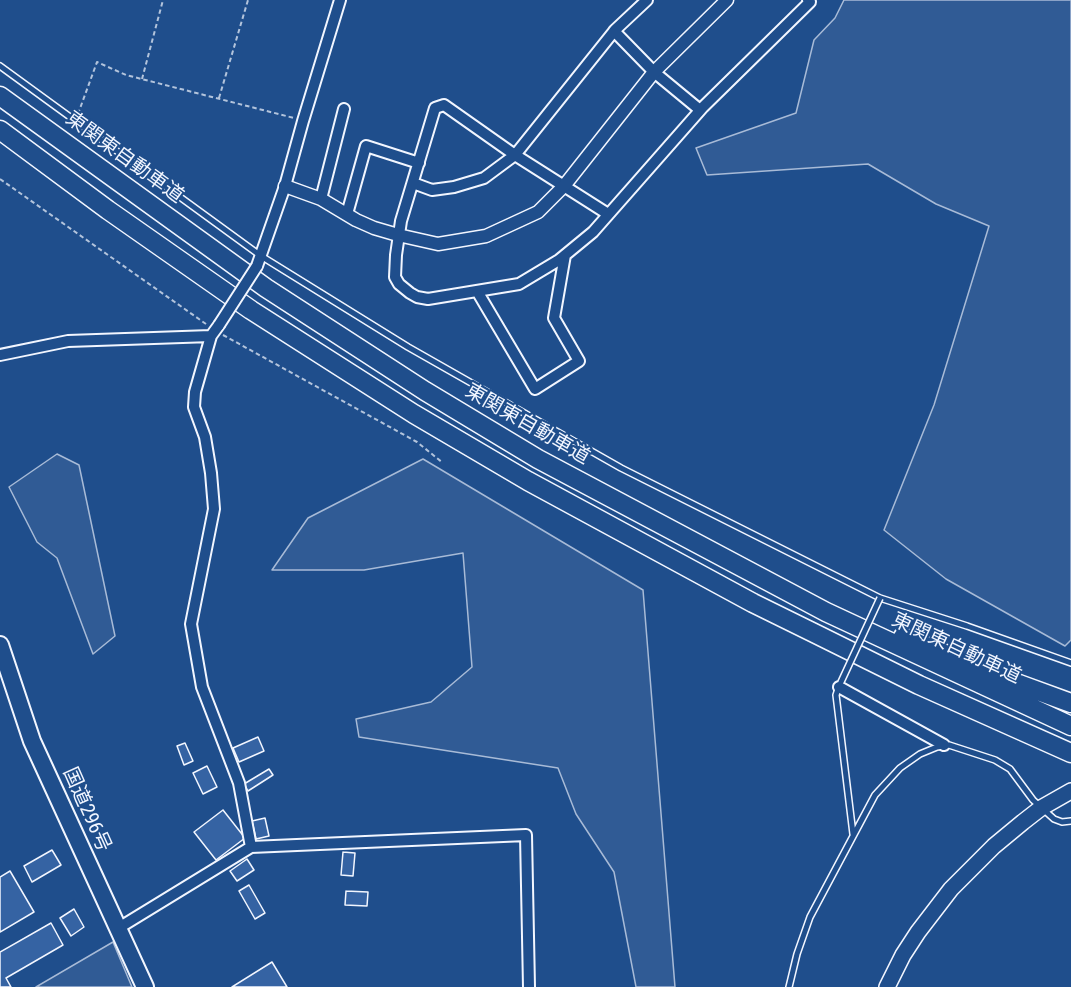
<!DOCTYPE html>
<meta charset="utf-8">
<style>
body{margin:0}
canvas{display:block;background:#1f4e8c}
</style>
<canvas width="1071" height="987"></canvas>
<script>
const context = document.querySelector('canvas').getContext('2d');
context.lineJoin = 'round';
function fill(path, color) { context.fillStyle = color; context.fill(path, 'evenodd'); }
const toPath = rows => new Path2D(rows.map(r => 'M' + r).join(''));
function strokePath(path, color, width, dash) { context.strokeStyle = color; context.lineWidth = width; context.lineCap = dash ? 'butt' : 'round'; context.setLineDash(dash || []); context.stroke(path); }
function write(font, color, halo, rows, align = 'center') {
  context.font = font + ' "Roboto Condensed","Noto Sans JP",sans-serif'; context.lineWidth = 4.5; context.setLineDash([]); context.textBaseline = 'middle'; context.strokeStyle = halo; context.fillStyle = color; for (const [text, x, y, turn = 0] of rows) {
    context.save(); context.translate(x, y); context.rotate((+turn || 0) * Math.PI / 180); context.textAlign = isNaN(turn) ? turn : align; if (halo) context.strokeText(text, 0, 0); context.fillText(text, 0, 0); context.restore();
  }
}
const built = toPath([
 [844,0,1071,0,1071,640,1065,646,946,579,884,530,934,405,989,226,936,204,868,164,707,175,696,148,796,113,814,40,835,18,844,0],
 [57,454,79,465,115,636,93,654,57,558,37,542,9,487,57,454],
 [423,459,643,590,675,987,636,987,614,872,576,814,558,768,359,737,356,719,431,702,472,667,463,553,364,570,272,570,308,518,423,459],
 [113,942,132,987,36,987,113,942]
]);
const building = toPath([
 [258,737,264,751,239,762,233,748,258,737],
 [185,743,193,761,184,765,177,746,185,743],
 [207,766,217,787,203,794,193,773,207,766],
 [269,769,273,775,248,791,244,784,269,769],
 [223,810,245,838,216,860,194,832,223,810],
 [265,818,269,836,256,839,252,821,265,818],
 [52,850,61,865,32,882,24,866,52,850],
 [343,852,355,853,353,876,341,875,343,852],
 [247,859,254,870,237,881,230,871,247,859],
 [10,871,34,912,0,932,0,877,10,871],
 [249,885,265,913,255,919,239,891,249,885],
 [346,891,368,892,367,906,345,905,346,891],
 [74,909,84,927,71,936,60,918,74,909],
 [51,923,63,945,6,978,11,987,0,987,0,952,51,923],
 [272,962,287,987,232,987,272,962]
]);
const path = toPath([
 [142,79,163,0],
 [219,98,248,0],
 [78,114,97,62,126,75,294,118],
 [0,179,206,324],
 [223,335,417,442,443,463]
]);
const service = toPath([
 [0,66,261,256,408,347,621,468,880,598,967,626,1071,663],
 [839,686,836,695,853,834],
 [789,987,797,954,810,917,875,795,900,768,920,754,937,747,949,745,995,760,1010,769,1033,800,1054,819,1062,822,1071,821]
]);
const minor = toPath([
 [614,31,654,72,700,110],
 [413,183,432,190,454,187,484,178,515,155,615,30,647,0],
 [321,199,344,109],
 [347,214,366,146,419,163],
 [608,214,515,155,444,105,435,108,401,221,396,255,395,277,399,284,410,293,417,297,428,299,519,284,559,260,593,232,703,107,810,2,808,0],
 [257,266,285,186,303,121,340,0],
 [477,291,535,389,579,361,554,318,565,255],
 [219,325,211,336,195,392,194,407,205,437,211,473,214,509,191,624,202,687,239,783,251,847],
 [0,355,68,341,211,336],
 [839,687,944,745],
 [117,929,251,847,526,835,529,987]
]);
const tertiary = toPath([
 [285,186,321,199,356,220,374,228,398,235,438,244,486,236,538,212,564,186,654,72,727,0]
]);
const primary = toPath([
 [887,987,903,955,918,932,951,889,994,846,1023,822,1041,808,1071,791]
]);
const trunk = toPath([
 [0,645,32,741,145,987]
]);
const motorway = toPath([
 [0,96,266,288,425,391,538,459,826,612,1071,726],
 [0,130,108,210,251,310,414,414,528,481,753,603,814,633,919,685,1071,753],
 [903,637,1019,684,1071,703]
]);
const serviceBridge = toPath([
 [841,682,880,598]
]);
const minorBridge = toPath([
 [219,325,257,266]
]);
const streetNames = [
 ["東関東自動車道",124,158,36],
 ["東関東自動車道",527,425,30],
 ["東関東自動車道",956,649,25],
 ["国道296号",86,810,66]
];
fill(built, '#305b95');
strokePath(built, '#a8bbd7', 1.5);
fill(building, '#3563a3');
strokePath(building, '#f2f6ff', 1.5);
strokePath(service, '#f2f6ff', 8);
strokePath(minor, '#f2f6ff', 14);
strokePath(tertiary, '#f2f6ff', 15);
strokePath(primary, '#f2f6ff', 18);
strokePath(trunk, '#f2f6ff', 20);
strokePath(motorway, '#f2f6ff', 21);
strokePath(path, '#b3c4dc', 2, [4.5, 3]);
strokePath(service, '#1f4e8c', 5);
strokePath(minor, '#1f4e8c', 10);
strokePath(tertiary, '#1f4e8c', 12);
strokePath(primary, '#1f4e8c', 15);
strokePath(trunk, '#1f4e8c', 16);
strokePath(motorway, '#1f4e8c', 18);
strokePath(serviceBridge, '#f2f6ff', 8, []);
strokePath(minorBridge, '#f2f6ff', 14, []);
strokePath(serviceBridge, '#1f4e8c', 5);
strokePath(minorBridge, '#1f4e8c', 10);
write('20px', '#f2f6ff', '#1f4e8c', streetNames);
</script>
